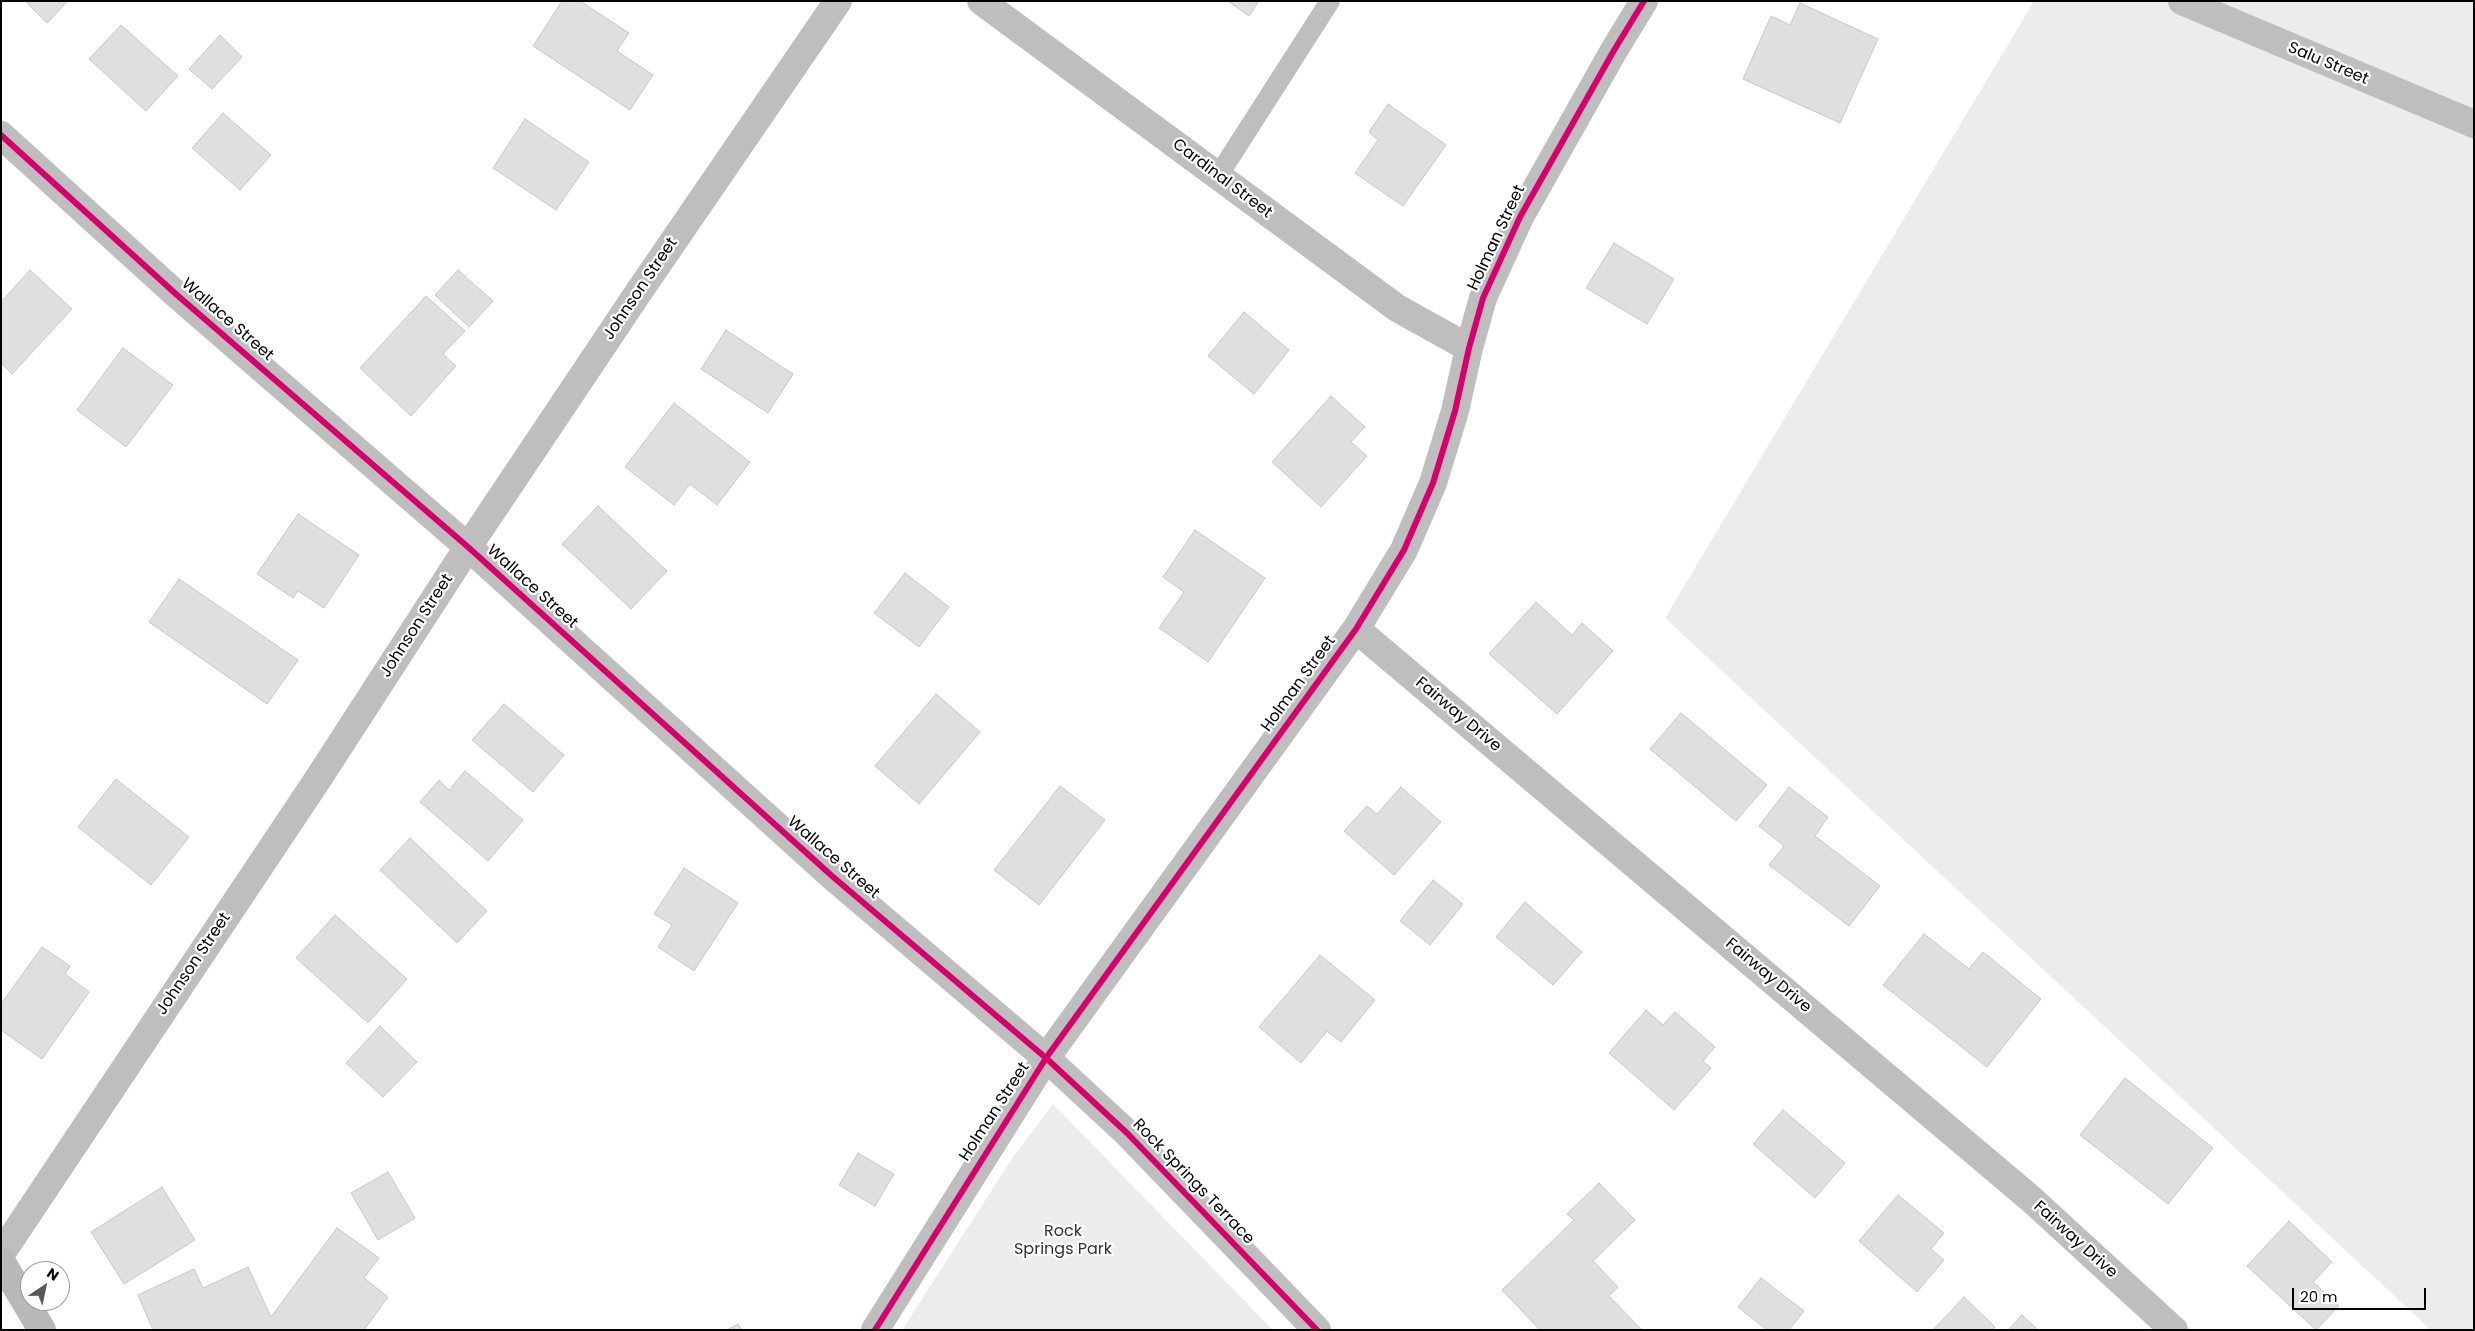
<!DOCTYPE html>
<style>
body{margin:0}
#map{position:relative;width:2475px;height:1331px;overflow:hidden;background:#fff;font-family:Poppins,sans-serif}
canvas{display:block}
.frame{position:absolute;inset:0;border:2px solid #000;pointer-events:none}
.north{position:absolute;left:20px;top:1261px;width:50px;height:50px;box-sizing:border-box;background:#fff;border:1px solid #999;border-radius:50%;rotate:34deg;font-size:14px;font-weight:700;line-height:20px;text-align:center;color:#000}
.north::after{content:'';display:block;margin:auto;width:18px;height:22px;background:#595959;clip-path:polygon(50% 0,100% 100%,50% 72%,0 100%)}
.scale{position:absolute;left:2292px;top:1288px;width:134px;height:22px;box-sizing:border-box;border:2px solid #000;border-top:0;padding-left:6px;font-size:15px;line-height:18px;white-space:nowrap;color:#000;-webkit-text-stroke:4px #fff;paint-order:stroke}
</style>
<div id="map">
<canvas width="2475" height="1331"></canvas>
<div class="frame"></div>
<div class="north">N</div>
<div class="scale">20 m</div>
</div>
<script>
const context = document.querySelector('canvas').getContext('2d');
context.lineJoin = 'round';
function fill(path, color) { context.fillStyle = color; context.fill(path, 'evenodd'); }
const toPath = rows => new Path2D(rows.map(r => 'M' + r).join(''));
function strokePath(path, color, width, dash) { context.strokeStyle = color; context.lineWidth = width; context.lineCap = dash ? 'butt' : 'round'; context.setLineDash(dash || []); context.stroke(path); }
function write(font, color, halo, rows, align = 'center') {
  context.font = font + ' Poppins,sans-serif'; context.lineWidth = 4.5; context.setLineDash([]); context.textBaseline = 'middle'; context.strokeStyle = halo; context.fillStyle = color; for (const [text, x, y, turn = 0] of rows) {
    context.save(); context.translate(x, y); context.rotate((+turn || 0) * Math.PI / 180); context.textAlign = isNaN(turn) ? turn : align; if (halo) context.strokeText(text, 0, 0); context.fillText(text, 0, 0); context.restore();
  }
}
const green = toPath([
 [2034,1,2474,1,2474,1330,2431,1330,1665,618],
 [1053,1104,1273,1330,902,1330,1013,1157]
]);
const building = toPath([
 [25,1,68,1,47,23,25,1],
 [562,1,580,1,629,33,617,51,653,75,630,110,533,46,562,1],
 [1228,1,1259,1,1249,16,1228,1],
 [1800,3,1878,39,1840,123,1743,79,1771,16,1790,25,1800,3],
 [121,25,178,76,146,111,89,59,121,25],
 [220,35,242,57,212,89,189,69,220,35],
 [1388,104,1446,145,1403,206,1355,173,1378,140,1369,132,1388,104],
 [223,113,271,155,240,190,192,148,223,113],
 [525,119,589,162,556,210,493,168,525,119],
 [1614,243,1674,279,1647,324,1586,288,1614,243],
 [30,270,72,309,12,374,1,363,1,302,30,270],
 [458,270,493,301,469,327,435,295,458,270],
 [426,296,465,331,443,354,456,366,411,416,360,368,426,296],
 [1244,312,1289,350,1254,394,1208,356,1244,312],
 [726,330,793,374,768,413,701,369,726,330],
 [123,348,173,385,126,447,77,410,123,348],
 [1331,396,1365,427,1351,442,1367,456,1321,507,1272,462,1331,396],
 [674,403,750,462,717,505,690,484,674,505,625,467,674,403],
 [598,506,667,571,631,609,562,544,598,506],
 [298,514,359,555,324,608,298,591,293,598,257,574,298,514],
 [1195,530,1265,578,1208,662,1159,628,1184,592,1163,577,1195,530],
 [905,573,949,607,919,647,874,613,905,573],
 [179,579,298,660,267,704,149,622,179,579],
 [1536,602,1572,635,1582,623,1613,651,1557,714,1489,654,1536,602],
 [936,694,980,732,919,804,875,766,936,694],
 [504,704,564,755,533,792,472,740,504,704],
 [1681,713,1767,785,1736,821,1650,749,1681,713],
 [465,771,523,820,488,861,420,802,439,780,449,790,465,771],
 [116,779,189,837,151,885,78,827,116,779],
 [1060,786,1105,820,1039,905,994,870,1060,786],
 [1401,787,1441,822,1394,875,1344,831,1367,806,1377,814,1401,787],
 [1789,787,1828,817,1815,836,1880,886,1849,926,1769,865,1784,846,1759,826,1789,787],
 [410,838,487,911,457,943,380,870,410,838],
 [684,868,738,903,694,971,658,947,672,925,654,914,684,868],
 [1433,880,1463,904,1430,945,1400,921,1433,880],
 [1525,902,1582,952,1553,985,1496,937,1525,902],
 [335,915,407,979,368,1023,296,958,335,915],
 [1924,934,1969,969,1983,952,2041,999,1987,1067,1883,985,1924,934],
 [42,947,70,966,65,974,89,992,42,1059,1,1030,1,1004,42,947],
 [1320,955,1375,1000,1341,1042,1327,1031,1301,1063,1259,1027,1320,955],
 [1646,1010,1663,1025,1675,1012,1715,1047,1703,1061,1711,1068,1674,1110,1609,1053,1646,1010],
 [380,1026,417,1062,383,1097,346,1063,380,1026],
 [2125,1078,2213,1148,2168,1204,2080,1135,2125,1078],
 [1783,1110,1845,1163,1815,1198,1753,1144,1783,1110],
 [858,1153,894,1174,875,1206,839,1185,858,1153],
 [388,1172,415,1218,378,1240,351,1193,388,1172],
 [1599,1183,1635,1220,1593,1261,1618,1287,1609,1296,1642,1330,1540,1330,1502,1290,1574,1220,1567,1214,1599,1183],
 [162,1187,195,1240,124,1284,91,1232,162,1187],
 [1898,1195,1944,1233,1931,1249,1944,1260,1917,1292,1859,1241,1898,1195],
 [2289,1221,2332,1262,2313,1282,2339,1306,2316,1330,2247,1266,2289,1221],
 [337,1228,379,1258,364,1278,388,1297,364,1330,153,1330,138,1295,194,1269,203,1288,248,1267,271,1317,337,1228],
 [1761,1278,1804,1311,1789,1330,1767,1330,1738,1307,1761,1278],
 [1964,1297,1995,1327,1992,1330,1933,1330,1964,1297],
 [2022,1315,2038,1330,2008,1330,2022,1315],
 [738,1324,742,1330,727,1330,738,1324]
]);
const lane = toPath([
 [1218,176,1330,1]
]);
const street = toPath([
 [981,1,1397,308,1469,348],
 [2182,1,2474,124],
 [1,135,177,295,468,547,832,876,1046,1058,1127,1133,1317,1330],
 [1356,629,2031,1199,2174,1330],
 [1,1254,318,779,468,547,638,293,838,1],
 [875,1330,1046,1058,1356,629,1404,550,1433,483,1455,411,1469,348,1483,298,1520,217,1613,52,1644,1]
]);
const secondary = toPath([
 [1,1261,42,1330]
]);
const cycleway = toPath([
 [1,135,177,295,468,547,832,876,1046,1058,1127,1133,1317,1330],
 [875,1330,1046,1058,1356,629,1404,550,1433,483,1455,411,1469,348,1483,298,1520,217,1613,52,1644,1]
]);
const streetNames = [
 ["Salu Street",2328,64,23],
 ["Cardinal Street",1222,179,37],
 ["Holman Street",1497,238,-65],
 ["Johnson Street",641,289,-56],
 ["Wallace Street",227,320,41],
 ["Wallace Street",532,587,42],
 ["Johnson Street",417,626,-57],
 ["Holman Street",1299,684,-54],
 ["Fairway Drive",1458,715,40],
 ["Wallace Street",833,858,41],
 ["Johnson Street",194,964,-56],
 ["Fairway Drive",1768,976,40],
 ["Holman Street",995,1112,-57],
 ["Rock Springs Terrace",1193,1182,46],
 ["Fairway Drive",2075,1240,42]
];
const parkNames = [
 ["Rock",1063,1232],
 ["Springs Park",1063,1250]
];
fill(green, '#ececec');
fill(building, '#dfdfdf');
strokePath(building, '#c7c7c7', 1);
strokePath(lane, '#bebebe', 20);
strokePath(street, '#bebebe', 28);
strokePath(secondary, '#b8b8b8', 28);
strokePath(cycleway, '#d6006c', 6);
write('16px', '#000', '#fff', streetNames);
write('16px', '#333', '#fff', parkNames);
</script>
